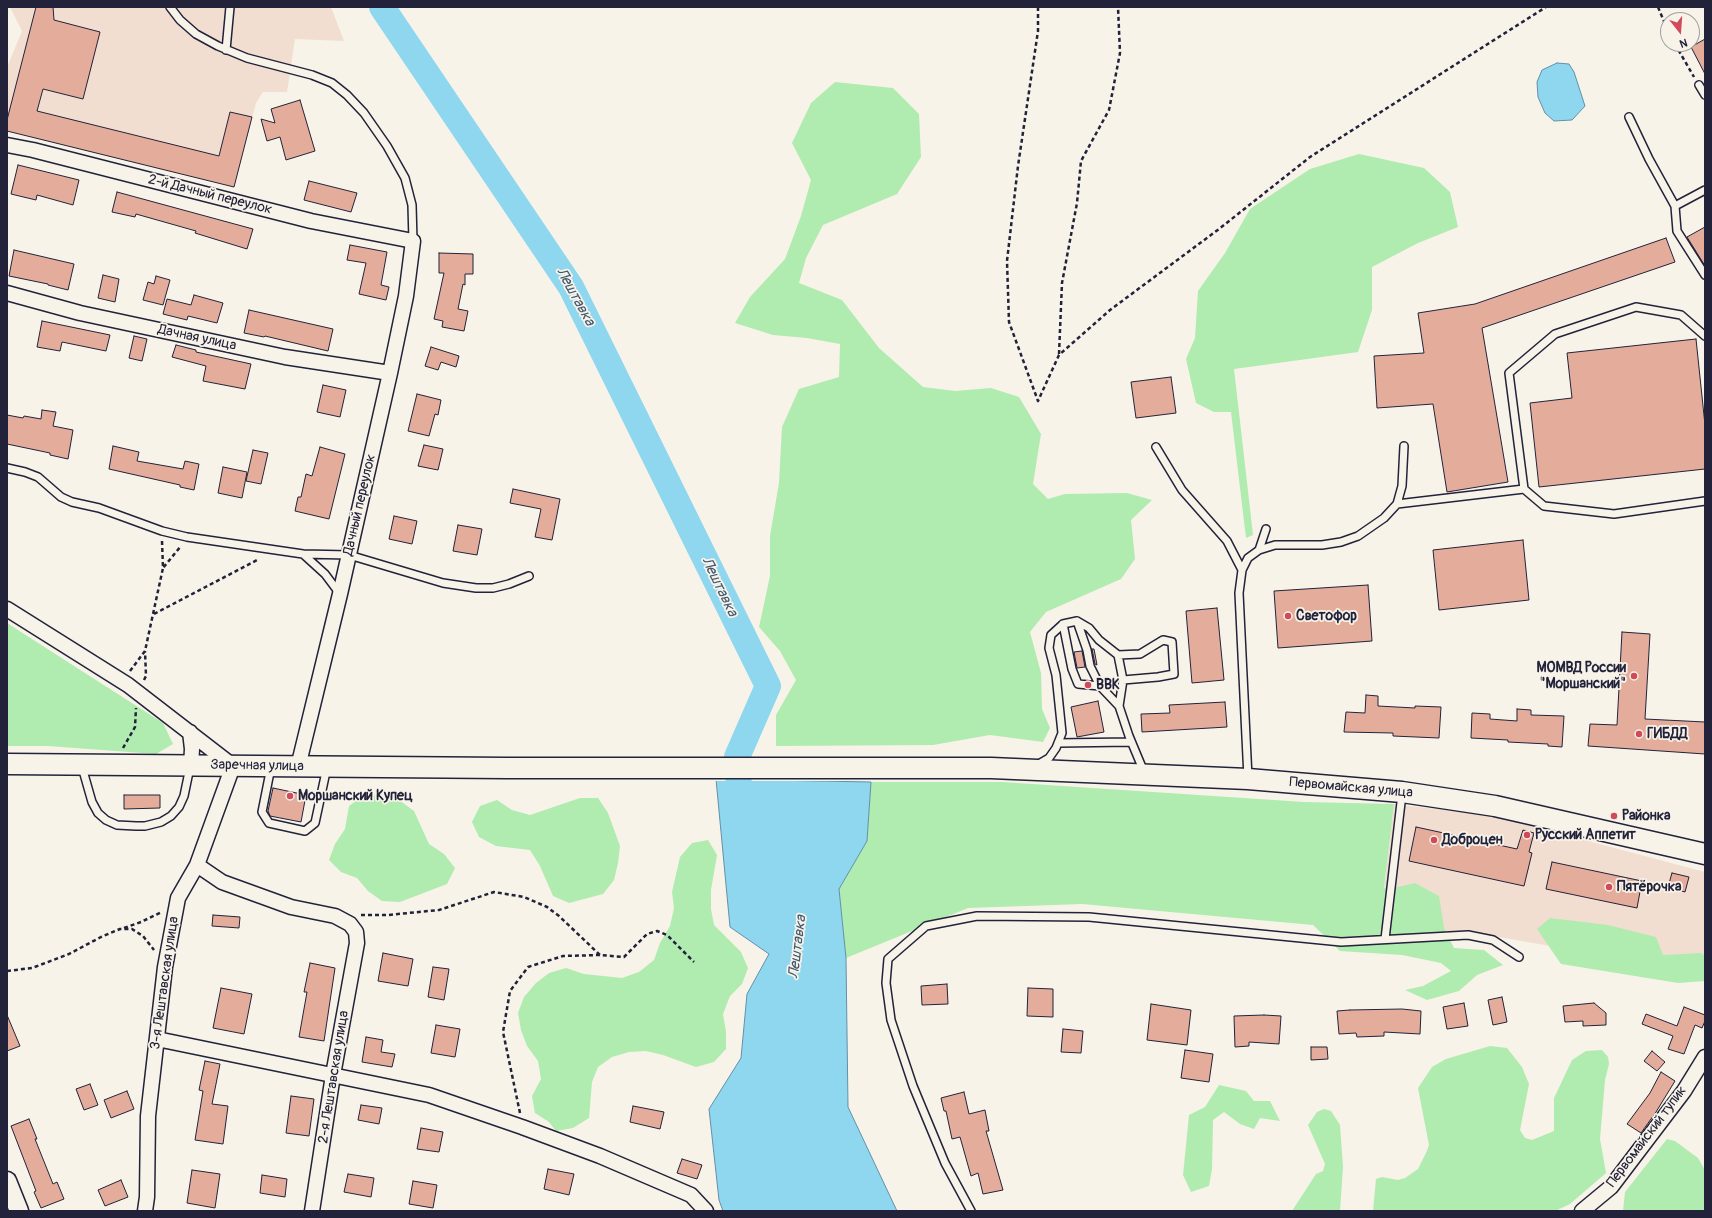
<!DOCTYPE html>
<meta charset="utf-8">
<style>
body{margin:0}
#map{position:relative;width:1712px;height:1218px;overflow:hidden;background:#f7f3e8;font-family:Pangolin,sans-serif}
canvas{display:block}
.frame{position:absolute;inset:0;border:8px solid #22223b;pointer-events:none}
.north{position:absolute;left:1660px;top:12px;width:40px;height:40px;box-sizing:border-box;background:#f7f3e8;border:1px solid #a29fa3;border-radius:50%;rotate:163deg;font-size:11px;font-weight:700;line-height:16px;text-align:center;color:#22223b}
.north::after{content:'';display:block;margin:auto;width:14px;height:18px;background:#d1495b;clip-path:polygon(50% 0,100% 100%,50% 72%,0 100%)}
</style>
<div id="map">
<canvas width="1712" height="1218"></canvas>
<div class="frame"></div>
<div class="north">N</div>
</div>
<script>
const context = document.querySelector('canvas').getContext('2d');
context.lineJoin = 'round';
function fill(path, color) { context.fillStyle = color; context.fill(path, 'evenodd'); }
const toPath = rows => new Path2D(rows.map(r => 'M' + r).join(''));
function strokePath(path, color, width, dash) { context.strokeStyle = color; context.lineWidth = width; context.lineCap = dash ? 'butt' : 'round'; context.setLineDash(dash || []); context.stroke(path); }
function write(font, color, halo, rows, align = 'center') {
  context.font = font + ' Pangolin,sans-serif'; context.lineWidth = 3.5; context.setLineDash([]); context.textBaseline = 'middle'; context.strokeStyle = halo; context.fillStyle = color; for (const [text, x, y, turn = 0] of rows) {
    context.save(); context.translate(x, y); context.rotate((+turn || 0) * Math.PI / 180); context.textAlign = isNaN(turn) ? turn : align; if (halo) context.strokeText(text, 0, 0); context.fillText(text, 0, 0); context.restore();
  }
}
const built = toPath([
 [10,7,331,7,344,41,295,39,287,92,263,92,256,103,234,187,7,131,8,65,22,31],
 [1394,804,1494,816,1705,872,1705,973,1470,932,1379,931]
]);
const green = toPath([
 [835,82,893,88,919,114,921,157,897,194,823,225,806,258,799,283,842,300,879,348,923,387,955,391,991,388,1019,397,1041,434,1033,484,1048,499,1065,494,1127,493,1152,500,1131,520,1135,559,1121,579,1046,612,1030,632,1041,673,1042,709,1050,728,1043,742,990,735,933,745,776,746,776,715,796,680,780,651,759,627,770,576,770,536,779,483,782,427,799,389,839,377,840,344,807,338,773,335,735,323,750,297,785,259,801,216,811,180,792,143,811,103],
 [1359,154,1424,168,1450,192,1458,227,1418,243,1372,267,1372,310,1358,352,1234,369,1253,535,1246,538,1231,412,1214,412,1196,403,1186,359,1195,338,1198,291,1225,253,1250,209,1310,169],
 [7,623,163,723,173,744,156,754,48,746,7,746],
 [871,782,1002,782,1304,802,1394,804,1384,888,1389,889,1415,883,1439,896,1444,928,1454,948,1484,950,1503,965,1477,975,1459,991,1427,1000,1405,990,1423,986,1451,971,1441,963,1402,955,1340,951,1313,925,1082,904,968,908,846,958,839,889,867,841],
 [381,794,399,800,414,811,429,844,444,854,455,868,447,884,400,902,382,901,368,891,357,878,341,872,329,860,335,844,345,829,349,806,363,796],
 [580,798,598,798,608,813,620,846,618,863,614,880,603,894,569,903,553,896,540,866,530,850,496,846,479,837,472,822,480,806,497,800,512,810,530,815],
 [708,840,717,855,711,890,711,909,714,925,741,952,748,968,742,984,730,996,723,1014,726,1032,726,1049,714,1062,696,1067,663,1055,646,1051,629,1052,612,1057,598,1067,592,1082,589,1118,573,1128,556,1131,549,1122,535,1113,532,1096,541,1079,538,1061,527,1046,521,1030,518,1013,524,997,536,983,549,973,566,968,584,974,622,978,639,972,654,960,660,943,670,926,674,908,672,892,680,857,692,843],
 [1550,918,1608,925,1656,937,1663,955,1701,953,1705,956,1705,981,1678,983,1561,964,1537,929],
 [1490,1046,1507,1048,1522,1067,1529,1084,1520,1130,1525,1138,1532,1140,1554,1131,1554,1098,1572,1060,1586,1051,1602,1050,1608,1057,1609,1064,1605,1080,1600,1139,1606,1173,1570,1204,1555,1211,1373,1211,1376,1179,1382,1177,1398,1180,1405,1178,1418,1169,1426,1153,1429,1145,1418,1088,1432,1067,1446,1059],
 [1219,1085,1246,1091,1254,1101,1270,1101,1280,1121,1260,1118,1254,1129,1240,1124,1224,1112,1213,1120,1212,1169,1209,1186,1191,1192,1183,1175,1189,1115,1205,1107],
 [1324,1109,1331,1111,1340,1125,1343,1167,1340,1211,1292,1211,1316,1174,1323,1171,1325,1164,1308,1125,1317,1112],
 [1667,1139,1675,1141,1698,1158,1705,1170,1705,1211,1623,1211,1625,1192]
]);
const water = toPath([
 [1557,63,1569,64,1574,72,1585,106,1572,120,1554,121,1545,113,1538,97,1537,82,1542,70,1557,63],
 [716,779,871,782,867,841,839,889,846,958,848,1107,897,1211,723,1211,719,1200,709,1109,741,1058,747,994,769,954,730,927,716,779]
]);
const pier = toPath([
 [716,777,871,780,873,781,714,781]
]);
const river = toPath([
 [382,7,571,287,768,686,737,757,741,815]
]);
const building = toPath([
 [36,7,53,7,54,20,100,32,83,99,43,89,37,111,219,156,230,112,252,117,234,187,7,131,7,120,36,7],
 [1705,39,1705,74,1691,47,1705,39],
 [300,100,315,151,286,160,280,137,267,141,261,119,275,123,271,109,300,100],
 [18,165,79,180,73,205,37,195,36,200,11,194,18,165],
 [309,181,357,193,351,212,304,200,309,181],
 [117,192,253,229,247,249,195,233,196,231,136,214,135,217,112,212,117,192],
 [1705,227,1705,266,1687,237,1705,227],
 [1666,238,1675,262,1482,328,1508,482,1447,492,1433,404,1377,408,1374,356,1424,353,1418,313,1475,304,1666,238],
 [350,245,387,252,381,285,389,287,386,300,359,294,366,263,347,260,350,245],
 [14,250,74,264,68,290,48,285,48,284,9,276,14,250],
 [439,253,473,254,473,274,465,274,465,285,463,284,458,309,468,311,464,331,442,327,443,321,434,319,444,273,439,273,439,253],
 [103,275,119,279,115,302,98,298,103,275],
 [156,276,170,280,163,305,143,300,148,282,154,284,156,276],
 [194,295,223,303,217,323,188,316,187,320,163,314,167,299,191,305,194,295],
 [249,310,333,329,328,351,265,336,264,337,244,333,249,310],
 [42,321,110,335,106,351,62,342,60,351,37,347,42,321],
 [134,336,147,339,142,361,129,358,134,336],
 [1696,339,1705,425,1705,469,1539,487,1530,403,1572,398,1567,353,1696,339],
 [176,345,196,350,196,352,251,364,245,389,203,381,206,366,172,357,176,345],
 [431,347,459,356,456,367,441,362,438,370,425,366,431,347],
 [1171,377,1176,413,1136,418,1131,382,1171,377],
 [323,385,346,390,340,417,317,412,323,385],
 [417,394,441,400,438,415,435,414,429,436,408,431,417,394],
 [42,410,56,412,53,426,73,430,68,459,50,455,50,453,7,444,7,415,23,418,24,416,41,419,42,410],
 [424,445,443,449,438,470,418,466,424,445],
 [113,446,139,452,137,461,183,469,185,461,199,464,194,490,180,487,180,485,109,469,113,446],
 [320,447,345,454,329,519,295,511,298,497,301,497,306,474,312,476,320,447],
 [253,450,268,453,261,484,246,481,253,450],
 [223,467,247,472,242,498,218,493,223,467],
 [513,489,560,499,552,540,535,537,541,509,510,503,513,489],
 [394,516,417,521,412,544,389,539,394,516],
 [458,525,482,529,477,555,453,551,458,525],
 [1523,540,1529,600,1439,610,1433,550,1523,540],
 [1368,585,1372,641,1278,648,1274,591,1368,585],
 [1217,608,1224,680,1192,683,1186,611,1217,608],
 [1622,632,1650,634,1645,719,1705,722,1705,754,1588,746,1590,724,1617,725,1622,632],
 [1092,649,1094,649,1097,665,1095,664,1092,649],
 [1082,651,1085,667,1077,668,1074,652,1082,651],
 [1366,695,1378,696,1378,706,1415,708,1415,706,1441,707,1439,738,1393,736,1393,733,1344,732,1346,712,1365,713,1366,695],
 [1098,701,1104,732,1077,737,1071,707,1098,701],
 [1225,702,1227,727,1142,732,1141,714,1170,713,1169,705,1225,702],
 [1517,709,1531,710,1531,715,1564,716,1562,747,1548,746,1548,744,1508,742,1508,740,1471,738,1472,713,1490,714,1490,719,1517,721,1517,709],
 [273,788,306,795,301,822,270,816,268,811,273,788],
 [124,795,160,795,160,808,124,809,124,795],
 [1416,827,1517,849,1523,830,1534,833,1529,852,1532,853,1524,886,1409,861,1416,827],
 [1552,862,1642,881,1637,908,1546,889,1552,862],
 [1672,873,1689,877,1685,892,1668,887,1672,873],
 [213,915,240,917,239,928,212,926,213,915],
 [383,953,413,959,408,986,378,981,383,953],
 [310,963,335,968,324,1041,299,1037,307,992,304,992,310,963],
 [433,967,449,969,444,1000,428,997,433,967],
 [947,984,948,1004,922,1005,921,986,947,984],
 [221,988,252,994,244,1034,213,1028,221,988],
 [1028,988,1053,989,1053,1017,1027,1016,1028,988],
 [1502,997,1507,1022,1493,1025,1488,1000,1502,997],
 [1464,1003,1468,1026,1447,1029,1443,1007,1464,1003],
 [1594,1003,1606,1013,1606,1025,1583,1026,1583,1021,1565,1022,1563,1006,1594,1003],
 [1151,1004,1191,1010,1187,1045,1147,1040,1151,1004],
 [1684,1007,1705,1015,1705,1021,1702,1028,1695,1025,1684,1054,1668,1049,1673,1036,1642,1024,1646,1014,1677,1026,1684,1007],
 [1350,1010,1402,1009,1421,1011,1420,1034,1384,1032,1384,1036,1357,1037,1356,1033,1339,1034,1337,1011,1350,1010],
 [7,1015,20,1046,7,1051,7,1015],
 [1264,1015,1281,1016,1279,1044,1249,1042,1249,1046,1235,1047,1234,1016,1264,1015],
 [436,1025,460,1029,455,1057,431,1053,436,1025],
 [1063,1029,1083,1031,1081,1053,1061,1052,1063,1029],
 [366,1037,383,1040,381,1052,395,1054,392,1067,362,1062,366,1037],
 [1311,1047,1327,1047,1328,1059,1311,1060,1311,1047],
 [1185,1050,1213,1054,1209,1082,1181,1078,1185,1050],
 [1652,1051,1665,1062,1657,1071,1644,1061,1652,1051],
 [205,1061,220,1064,212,1104,228,1106,223,1144,195,1140,203,1091,199,1090,205,1061],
 [1661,1072,1675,1081,1656,1112,1641,1133,1627,1124,1650,1093,1661,1072],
 [90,1084,98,1105,84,1110,76,1089,90,1084],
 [127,1091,134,1109,111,1118,104,1100,127,1091],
 [964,1092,969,1114,985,1110,989,1131,986,1131,1003,1190,983,1194,978,1173,971,1176,960,1137,952,1139,946,1111,944,1111,941,1098,964,1092],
 [291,1096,314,1099,309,1136,286,1133,291,1096],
 [361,1105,382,1108,379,1124,358,1120,361,1105],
 [633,1106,664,1112,660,1129,630,1122,633,1106],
 [29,1119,37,1139,35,1139,53,1184,57,1182,64,1199,41,1208,34,1192,36,1191,11,1126,29,1119],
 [421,1128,443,1132,439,1152,417,1149,421,1128],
 [682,1159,702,1165,697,1179,677,1173,682,1159],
 [548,1169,574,1174,569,1195,544,1189,548,1169],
 [192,1170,220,1174,215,1208,187,1203,192,1170],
 [348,1174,374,1178,371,1197,344,1192,348,1174],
 [262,1175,287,1179,285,1197,260,1193,262,1175],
 [121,1180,128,1197,105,1206,98,1190,121,1180],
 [413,1181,437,1185,433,1208,409,1204,413,1181]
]);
const path = toPath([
 [1038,7,1038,31,1018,166,1007,261,1009,322,1038,401,1059,355,1110,310,1219,229,1310,157,1546,7],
 [1658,7,1668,31],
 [1675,44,1694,77],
 [1059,354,1062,283,1077,203,1081,161,1109,110,1120,53,1118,7],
 [162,541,163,568,181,546],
 [154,614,259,559],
 [130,671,145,651,163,568],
 [144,680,146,676,145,651],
 [123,748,135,727,136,708],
 [361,915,388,915,439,910,494,892,524,897,547,907,559,916,600,955,624,957,647,934,657,931,667,935,694,962],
 [124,928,141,922,162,912],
 [7,971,32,968,69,954,101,937,120,929,132,929,143,936,154,950],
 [520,1113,503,1032,510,991,528,967,563,956,600,955]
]);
const service = toPath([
 [170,7,180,20,196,34,218,46,247,58,312,75,332,83,347,95,364,113,387,146,405,178,412,205,413,241],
 [226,50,230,7],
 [1699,85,1705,95],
 [1629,117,1649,159,1675,206],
 [1705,190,1675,206,1677,231,1705,275],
 [1705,336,1681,315,1636,307,1555,334,1509,373,1524,489,1544,506,1614,514,1705,501],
 [1156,447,1182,490,1227,541,1242,570],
 [7,468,25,472,38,477,61,497,72,502,99,508,162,531,187,537,303,554],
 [1397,504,1524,489],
 [1259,550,1266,529],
 [340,594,325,574,303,554,349,555,443,583,476,588,493,588,509,584,529,576],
 [1077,621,1087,650,1090,666,1100,686,1119,706],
 [1063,624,1072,669,1078,684,1100,686],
 [1118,655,1123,680],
 [1058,743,1131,742],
 [1037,765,1049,758,1056,748,1062,733,1056,675,1049,648,1051,635,1063,624,1077,621,1089,628,1099,640,1118,655,1140,654,1163,640,1172,642,1174,674,1158,677,1123,680,1119,706,1129,736,1144,772],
 [82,767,92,802,98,813,106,820,117,825,136,826,145,826,161,822,171,816,179,807,184,796,190,767],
 [271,767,262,812,269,823,305,831,315,823,327,767],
 [1248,778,1239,593,1242,570,1248,558,1259,550,1275,545,1322,545,1341,542,1358,536,1384,518,1397,504,1402,486,1404,446],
 [1385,939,1402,794],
 [971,1211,945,1163,913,1086,891,1020,886,983,888,959,926,926,977,916,1089,917,1341,942,1468,935,1493,940,1519,957]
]);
const minor = toPath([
 [7,145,33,150,311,221,413,241,406,296,390,373,340,594,298,767],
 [7,293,80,313,285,357,390,373],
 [7,609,128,685,233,766,197,865,178,898,165,967,148,1116,147,1197,145,1211],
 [190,732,192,749,191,766],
 [197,865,222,882,291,907,335,916,350,924,356,932,357,943,333,1075,312,1211],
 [157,1039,429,1095,522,1127,600,1156,691,1195,706,1211],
 [1582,1211,1611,1187,1684,1091,1705,1057]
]);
const tertiary = toPath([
 [7,1181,19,1211]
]);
const secondary = toPath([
 [7,764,507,768,991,768,1248,779,1402,792,1495,806,1705,854]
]);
const markers = [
 [1288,616,4,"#d1495b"],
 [1634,676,4,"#d1495b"],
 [1088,685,4,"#d1495b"],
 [1639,734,4,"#d1495b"],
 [290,796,4,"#d1495b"],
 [1614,816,4,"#d1495b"],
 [1527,835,4,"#d1495b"],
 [1434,840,4,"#d1495b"],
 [1609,887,4,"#d1495b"]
];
const streetNames = [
 ["2-й Дачный переулок",210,195,14],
 ["Дачная улица",197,338,12],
 ["Дачный переулок",360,505,-77],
 ["Заречная улица",257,766,1],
 ["Первомайская улица",1351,788,5],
 ["3-я Лештавская улица",165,983,-82],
 ["2-я Лештавская улица",334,1077,-81],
 ["Первомайский тупик",1647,1137,-53]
];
const poiNames = [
 ["Светофор",1296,616],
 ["МОМВД России",1626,668,"right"],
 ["\"Моршанский\"",1626,684,"right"],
 ["ВВК",1096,685],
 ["ГИБДД",1647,734],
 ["Моршанский Купец",298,796],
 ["Районка",1622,816],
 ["Русский Аппетит",1535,835],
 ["Доброцен",1442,840],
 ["Пятёрочка",1617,887]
];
const waterNames = [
 ["Лештавка",575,297,61],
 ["Лештавка",719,587,64],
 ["Лештавка",798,947,-83]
];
fill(built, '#f1ded1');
fill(green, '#b0ebb0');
fill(water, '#8ed7ef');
strokePath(water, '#638fa7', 1);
fill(pier, '#f7f3e8');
strokePath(river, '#8ed7ef', 26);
fill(building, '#e4ad9b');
strokePath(building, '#22223b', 1);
strokePath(service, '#22223b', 10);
strokePath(minor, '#22223b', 17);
strokePath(tertiary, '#22223b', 21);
strokePath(secondary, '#22223b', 23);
strokePath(path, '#22223b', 2.5, [4, 3]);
strokePath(service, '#f7f3e8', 7);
strokePath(minor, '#f7f3e8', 14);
strokePath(tertiary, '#f7f3e8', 18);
strokePath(secondary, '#f7f3e8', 20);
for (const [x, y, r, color] of markers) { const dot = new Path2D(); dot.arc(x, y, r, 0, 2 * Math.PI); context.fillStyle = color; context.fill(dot); strokePath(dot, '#f7f3e8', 1.5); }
write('14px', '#22223b', '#f7f3e8', streetNames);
write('bold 14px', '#22223b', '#f7f3e8', poiNames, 'left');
write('italic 15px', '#425871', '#f7f3e8', waterNames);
</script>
